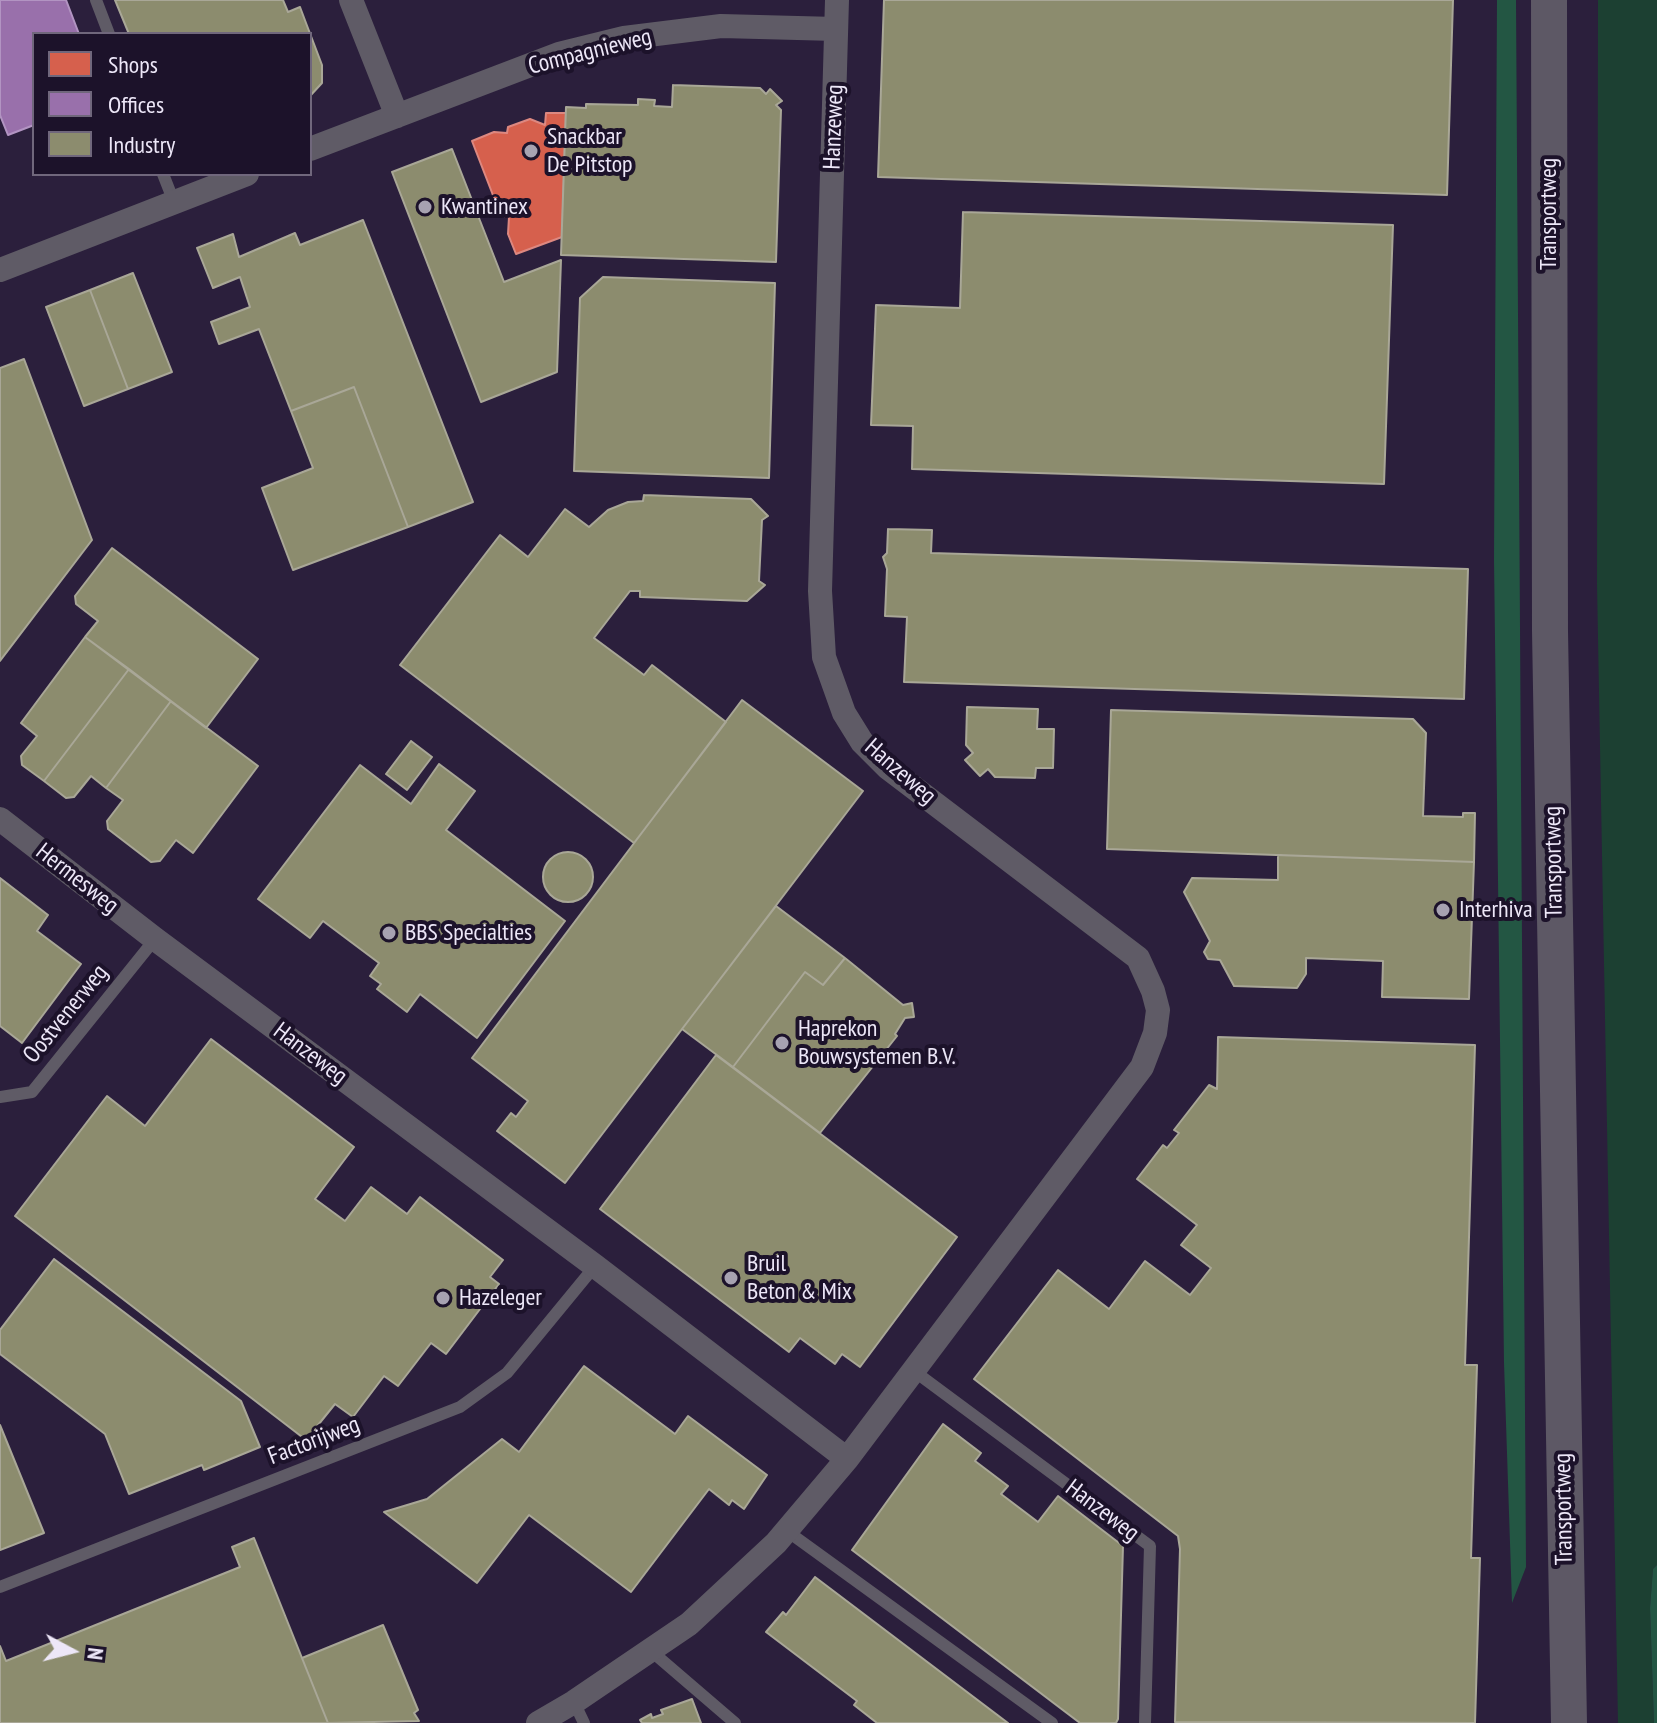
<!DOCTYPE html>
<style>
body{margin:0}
#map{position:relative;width:1657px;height:1723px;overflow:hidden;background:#26212e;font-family:"PT Sans Narrow",sans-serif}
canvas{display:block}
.legend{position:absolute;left:32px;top:32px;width:280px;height:144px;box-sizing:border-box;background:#1c122a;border:2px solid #70677c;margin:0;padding:10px 14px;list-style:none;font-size:24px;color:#ede7f8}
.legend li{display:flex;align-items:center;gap:16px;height:40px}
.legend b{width:40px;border:2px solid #70677c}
.north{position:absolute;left:32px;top:1611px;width:80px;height:80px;-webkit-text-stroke:6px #1c122a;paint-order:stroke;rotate:97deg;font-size:22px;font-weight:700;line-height:32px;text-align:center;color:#ede7f8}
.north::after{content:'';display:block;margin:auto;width:28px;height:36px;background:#ede7f8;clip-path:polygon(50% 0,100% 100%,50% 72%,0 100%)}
</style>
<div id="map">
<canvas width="1657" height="1723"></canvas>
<ul class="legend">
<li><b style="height:22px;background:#d6604d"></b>Shops</li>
<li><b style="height:22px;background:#9970ab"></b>Offices</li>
<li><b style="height:22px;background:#8c8c6e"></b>Industry</li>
</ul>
<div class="north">N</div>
</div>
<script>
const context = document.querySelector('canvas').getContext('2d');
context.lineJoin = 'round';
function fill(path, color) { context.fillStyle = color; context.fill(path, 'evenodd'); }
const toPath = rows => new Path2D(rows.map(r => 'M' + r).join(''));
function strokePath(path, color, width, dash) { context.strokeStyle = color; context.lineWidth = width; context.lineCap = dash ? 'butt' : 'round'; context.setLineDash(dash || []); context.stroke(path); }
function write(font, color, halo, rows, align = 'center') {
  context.font = font + ' "PT Sans Narrow",sans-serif'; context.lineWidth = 8; context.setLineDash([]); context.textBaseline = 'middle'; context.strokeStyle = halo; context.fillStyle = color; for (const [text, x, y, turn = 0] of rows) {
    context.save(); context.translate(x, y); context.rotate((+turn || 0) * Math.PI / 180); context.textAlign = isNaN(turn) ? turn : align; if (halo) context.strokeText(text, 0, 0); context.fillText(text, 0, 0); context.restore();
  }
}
const built = toPath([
 [0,0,1654,0,1657,245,1657,1723,0,1723],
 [34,34,310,34,310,174,34,174]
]);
const green = toPath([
 [1598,0,1657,0,1657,1565,1653,1569,1650,1608,1654,1723,1618,1723,1597,584]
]);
const forest = toPath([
 [1497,0,1516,0,1526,1567,1512,1603,1504,1363,1494,559],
 [1657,1565,1657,1723,1654,1723,1650,1608,1653,1569]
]);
const shops = toPath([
 [546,113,566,113,562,237,516,254,508,234,509,217,505,217,505,204,496,203,472,141,494,132,507,133,508,127,530,119,545,125,546,113]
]);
const offices = toPath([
 [0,0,66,0,79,34,34,34,34,125,8,135,0,115,0,0]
]);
const industry = toPath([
 [115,0,283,0,288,12,300,7,306,23,322,65,322,83,310,96,310,34,129,34,115,0],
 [884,0,1453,0,1447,195,878,177,884,0],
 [673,85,760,88,766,94,770,89,782,101,776,105,781,110,776,262,561,255,566,107,586,108,586,104,638,105,638,99,655,100,654,106,672,107,673,85],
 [452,149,504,282,561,260,557,372,481,402,392,172,452,149],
 [963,212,1393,225,1384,484,912,469,913,426,871,425,876,305,960,308,963,212],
 [363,220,473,502,408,527,354,387,291,411,259,329,219,344,211,322,250,307,240,277,213,288,197,248,233,234,239,257,295,233,300,245,363,220],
 [133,273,172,372,128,389,90,290,133,273],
 [603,277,775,283,769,478,574,471,580,298,603,277],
 [90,290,128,389,84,406,46,307,90,290],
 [24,359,92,540,0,661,0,368,24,359],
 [354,387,408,527,293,570,262,488,313,468,291,411,354,387],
 [644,495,751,499,768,516,762,520,759,581,765,585,747,601,640,597,640,591,630,591,594,638,644,675,652,665,726,722,634,843,400,665,500,535,528,557,565,509,589,527,608,510,628,502,643,501,644,495],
 [888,529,932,530,931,553,1468,569,1464,699,904,682,907,617,885,616,887,569,883,557,887,553,888,529],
 [112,548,258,659,206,728,85,637,98,621,76,604,75,596,112,548],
 [85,637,129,669,44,781,22,765,21,756,37,736,21,723,85,637],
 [129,669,171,701,106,788,91,776,74,797,66,798,44,781,129,669],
 [742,700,863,791,565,1183,497,1131,511,1113,516,1117,528,1101,472,1058,742,700],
 [171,701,258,766,193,853,176,840,160,861,151,862,108,829,107,821,123,800,106,788,171,701],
 [967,707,1038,709,1037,729,1054,729,1053,768,1036,768,1035,778,995,777,988,769,980,776,965,760,973,753,966,745,967,707],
 [1111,710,1413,719,1426,733,1423,816,1463,817,1463,813,1475,813,1474,862,1107,849,1111,710],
 [411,741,432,757,407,790,386,774,411,741],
 [439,764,475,791,446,830,565,921,477,1038,420,994,407,1012,377,989,381,984,370,976,379,963,323,921,310,938,258,899,360,765,411,804,439,764],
 '543 877a25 25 0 1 1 50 0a25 25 0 1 1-50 0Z',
 [1278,855,1474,862,1469,999,1382,997,1383,961,1306,958,1306,974,1297,988,1234,986,1220,960,1208,959,1204,952,1210,941,1184,892,1192,878,1278,880,1278,855],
 [0,878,48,915,37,931,81,964,22,1043,0,1026,0,878],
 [776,906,845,958,823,985,805,972,733,1067,682,1029,776,906],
 [845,958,903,1005,912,1003,914,1017,905,1018,895,1034,897,1036,820,1133,733,1067,805,972,823,985,845,958],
 [1218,1037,1475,1045,1465,1365,1477,1365,1471,1558,1480,1558,1475,1723,1175,1722,1180,1549,1178,1536,974,1379,1058,1270,1109,1309,1145,1261,1190,1295,1211,1268,1181,1245,1197,1225,1137,1179,1163,1145,1167,1148,1179,1133,1174,1130,1209,1085,1217,1089,1218,1037],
 [211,1039,354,1147,315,1199,345,1221,371,1187,407,1214,420,1197,503,1260,490,1277,499,1284,446,1354,431,1343,398,1386,384,1376,353,1417,335,1404,306,1440,15,1216,107,1096,145,1126,211,1039],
 [716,1055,957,1237,860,1367,842,1354,835,1364,800,1338,789,1352,600,1209,716,1055],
 [54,1259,241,1401,260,1447,204,1470,202,1465,129,1494,105,1434,0,1354,0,1330,54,1259],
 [584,1366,675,1434,688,1416,767,1475,744,1509,732,1500,729,1505,709,1489,631,1592,529,1515,477,1583,384,1512,427,1499,502,1439,519,1452,584,1366],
 [943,1424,981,1453,975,1461,1008,1486,1001,1494,1038,1522,1058,1496,1123,1546,1118,1719,1116,1723,1080,1723,852,1550,943,1424],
 [0,1425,44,1533,0,1550,0,1425],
 [254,1538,328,1723,0,1723,0,1646,6,1661,240,1567,232,1547,254,1538],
 [815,1577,1008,1723,877,1723,854,1705,857,1701,766,1632,783,1612,786,1615,815,1577],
 [383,1625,418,1710,414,1713,419,1721,328,1723,302,1658,383,1625],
 [692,1699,701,1723,642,1723,640,1720,651,1714,652,1718,663,1714,661,1710,692,1699]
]);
const lane = toPath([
 [96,0,109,34],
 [163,174,174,202],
 [0,1097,32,1092,155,939],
 [914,1371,1150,1546,1145,1723],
 [787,1531,1052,1723],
 [0,1587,460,1407,507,1373,595,1266],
 [650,1650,735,1723],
 [574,1702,584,1723]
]);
const street = toPath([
 [351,0,397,116],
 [310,149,559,54,624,38,721,26,836,29],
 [0,270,247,174],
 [0,819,155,939,595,1266,847,1459],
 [538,1723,574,1702,689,1624,776,1543,847,1459,1142,1067,1155,1033,1158,1010,1153,991,1138,958,888,768,862,742,844,713,824,657,820,591,837,0]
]);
const secondary = toPath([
 [1549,0,1550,631,1569,1723]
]);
const markers = [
 [531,151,8,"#a7a2b1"],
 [425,207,8,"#a7a2b1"],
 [1443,910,8,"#a7a2b1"],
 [389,933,8,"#a7a2b1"],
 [782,1043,8,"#a7a2b1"],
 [731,1278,8,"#a7a2b1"],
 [443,1298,8,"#a7a2b1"]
];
const streetNames = [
 ["Compagnieweg",590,52,-14],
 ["Hanzeweg",834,127,-88],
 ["Transportweg",1549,214,-90],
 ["Hanzeweg",900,772,41],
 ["Transportweg",1554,862,-91],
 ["Hermesweg",77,879,38],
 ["Oostvenerweg",66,1014,-51],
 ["Hanzeweg",310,1054,37],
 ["Factorijweg",314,1441,-21],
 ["Transportweg",1564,1509,-91],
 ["Hanzeweg",1102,1511,37]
];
const poiNames = [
 ["Snackbar",547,137],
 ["De Pitstop",547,165],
 ["Kwantinex",441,207],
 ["Interhiva",1459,910],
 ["BBS Specialties",405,933],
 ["Haprekon",798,1029],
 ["Bouwsystemen B.V.",798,1057],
 ["Bruil",747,1264],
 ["Beton & Mix",747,1292],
 ["Hazeleger",459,1298]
];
fill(built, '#2b1f3c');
fill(green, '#1c4032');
fill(forest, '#235643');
fill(shops, '#d6604d');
strokePath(shops, '#dd8880', 2);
fill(offices, '#9970ab');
strokePath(offices, '#b294c2', 2);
fill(industry, '#8c8c6e');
strokePath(industry, '#a9a797', 2);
strokePath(lane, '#5f5b66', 12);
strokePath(street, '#5f5b66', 24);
strokePath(secondary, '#5d5865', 36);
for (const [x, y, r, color] of markers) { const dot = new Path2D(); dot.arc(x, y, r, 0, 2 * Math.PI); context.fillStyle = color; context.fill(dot); strokePath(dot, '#1c122a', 3); }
write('24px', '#ede7f8', '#1c122a', streetNames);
write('24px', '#ede7f8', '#1c122a', poiNames, 'left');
</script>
